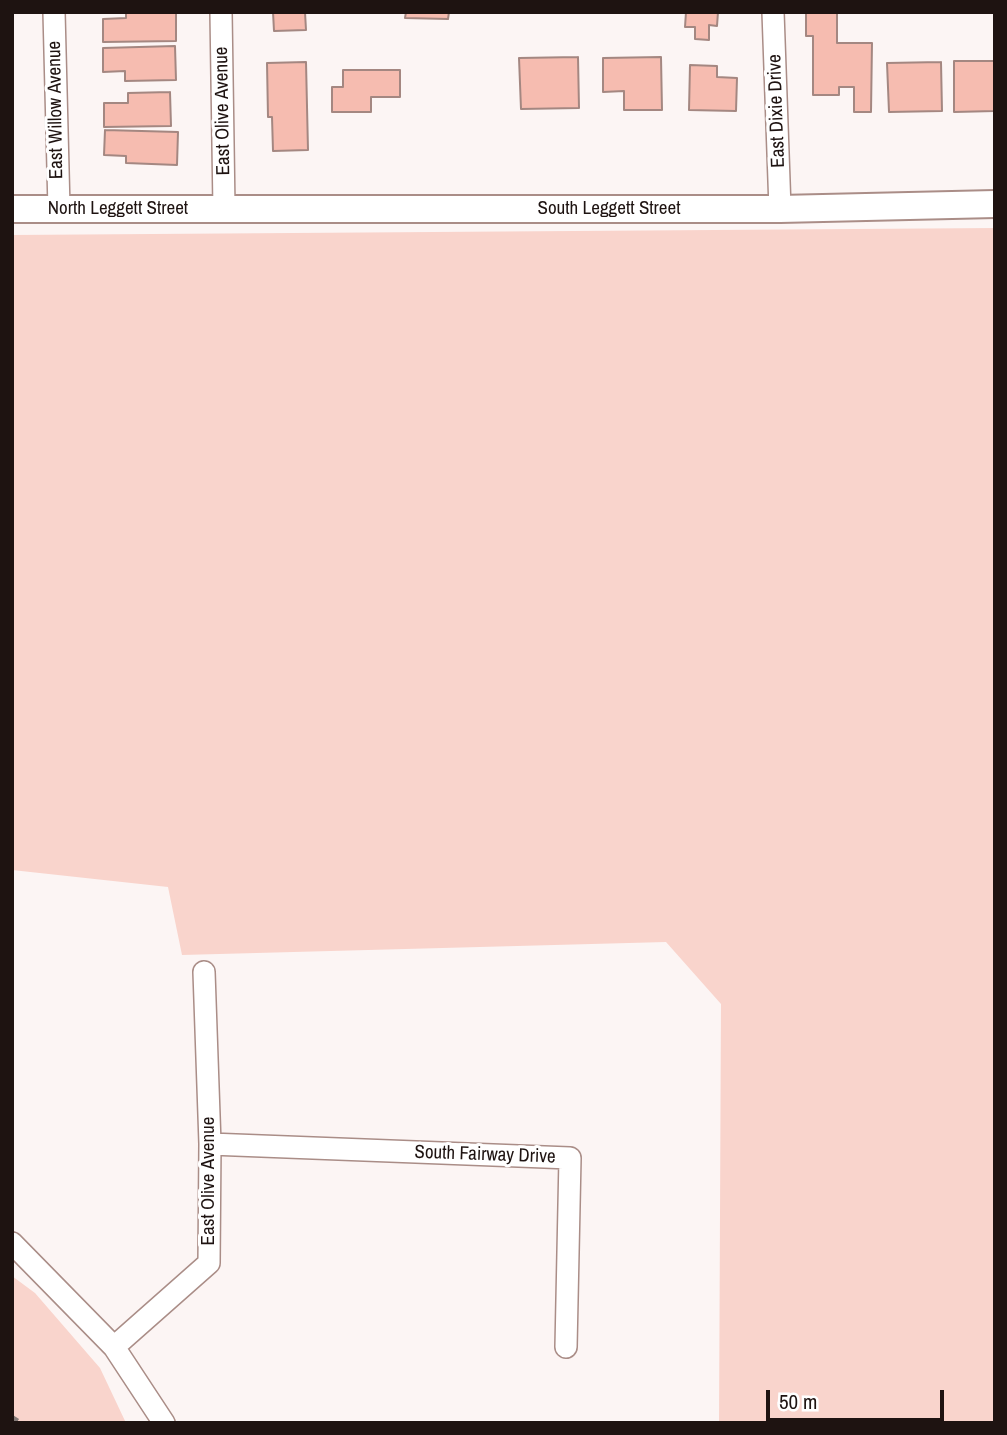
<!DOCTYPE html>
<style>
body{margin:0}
#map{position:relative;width:1007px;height:1435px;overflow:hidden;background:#fcf5f4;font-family:"Archivo Narrow",sans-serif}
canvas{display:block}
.frame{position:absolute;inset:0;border:14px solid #1e1311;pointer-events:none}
.scale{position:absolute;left:766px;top:1390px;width:178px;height:32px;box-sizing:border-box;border:4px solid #1e1311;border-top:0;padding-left:9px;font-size:21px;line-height:24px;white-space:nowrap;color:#1e1311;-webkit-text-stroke:5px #fff;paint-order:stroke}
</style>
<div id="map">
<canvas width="1007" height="1435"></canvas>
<div class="frame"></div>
<div class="scale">50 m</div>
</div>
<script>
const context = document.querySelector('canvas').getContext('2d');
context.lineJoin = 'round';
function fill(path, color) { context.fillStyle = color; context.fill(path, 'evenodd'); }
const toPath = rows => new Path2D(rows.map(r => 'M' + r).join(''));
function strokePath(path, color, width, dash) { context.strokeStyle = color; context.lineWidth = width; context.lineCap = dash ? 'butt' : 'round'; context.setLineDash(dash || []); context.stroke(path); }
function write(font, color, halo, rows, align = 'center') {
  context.font = font + ' "Archivo Narrow",sans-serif'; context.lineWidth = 6; context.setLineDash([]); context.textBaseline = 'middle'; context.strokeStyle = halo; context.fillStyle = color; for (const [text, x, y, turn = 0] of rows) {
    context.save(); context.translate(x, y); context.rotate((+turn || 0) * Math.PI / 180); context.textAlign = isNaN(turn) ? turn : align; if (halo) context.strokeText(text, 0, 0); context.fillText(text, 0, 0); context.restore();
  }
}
const green = toPath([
 [995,228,995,1423,719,1423,721,1004,666,942,182,955,168,887,12,870,12,235],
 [12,1276,35,1293,100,1368,126,1423,12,1423]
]);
const building = toPath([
 [126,12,176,12,176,41,103,42,103,19,126,18,126,12],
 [273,12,305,12,306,30,274,31,273,12],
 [406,12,449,12,448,19,405,18,406,12],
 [686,12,718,12,717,26,709,25,709,40,695,39,695,27,685,27,686,12],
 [806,12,837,12,837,43,872,43,871,112,854,112,854,87,839,87,839,95,813,95,813,36,806,36,806,12],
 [175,46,176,80,125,81,125,71,103,72,103,48,175,46],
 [578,57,579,108,521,109,519,58,578,57],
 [661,57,662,110,624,110,624,91,603,92,603,58,661,57],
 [954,61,995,61,995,111,954,112,954,61],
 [306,62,308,150,273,151,272,117,268,117,267,63,306,62],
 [941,62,942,111,889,112,887,63,941,62],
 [690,65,717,66,717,77,737,78,736,111,689,110,690,65],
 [343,70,400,70,400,97,371,97,371,112,332,112,332,87,343,87,343,70],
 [170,92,171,126,104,127,104,103,128,103,128,93,170,92],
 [105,130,178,132,177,165,126,163,126,156,104,155,105,130]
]);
const path = toPath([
 [12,1417,21,1423]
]);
const minor = toPath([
 [54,12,59,209],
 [221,12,224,209],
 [773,12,780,209],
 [210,1144,570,1158,566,1347],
 [12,1243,114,1347,164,1423],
 [114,1347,209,1263,210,1144,204,972]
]);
const tertiary = toPath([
 [12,209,780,209,995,204]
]);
const streetNames = [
 ["East Willow Avenue",56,110,-91],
 ["East Olive Avenue",223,111,-91],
 ["East Dixie Drive",777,111,-92],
 ["North Leggett Street",118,209],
 ["South Leggett Street",609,209],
 ["South Fairway Drive",485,1155,2],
 ["East Olive Avenue",209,1181,-90]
];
fill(green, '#f9d4cc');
fill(building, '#f6bcb0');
strokePath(building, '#a48781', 2);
strokePath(minor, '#aa8d87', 24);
strokePath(tertiary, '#aa8d87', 30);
strokePath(path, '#857c7a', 4.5, [7, 3.5]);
strokePath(minor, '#fff', 21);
strokePath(tertiary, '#fff', 26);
write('19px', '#1e1311', '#fff', streetNames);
</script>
